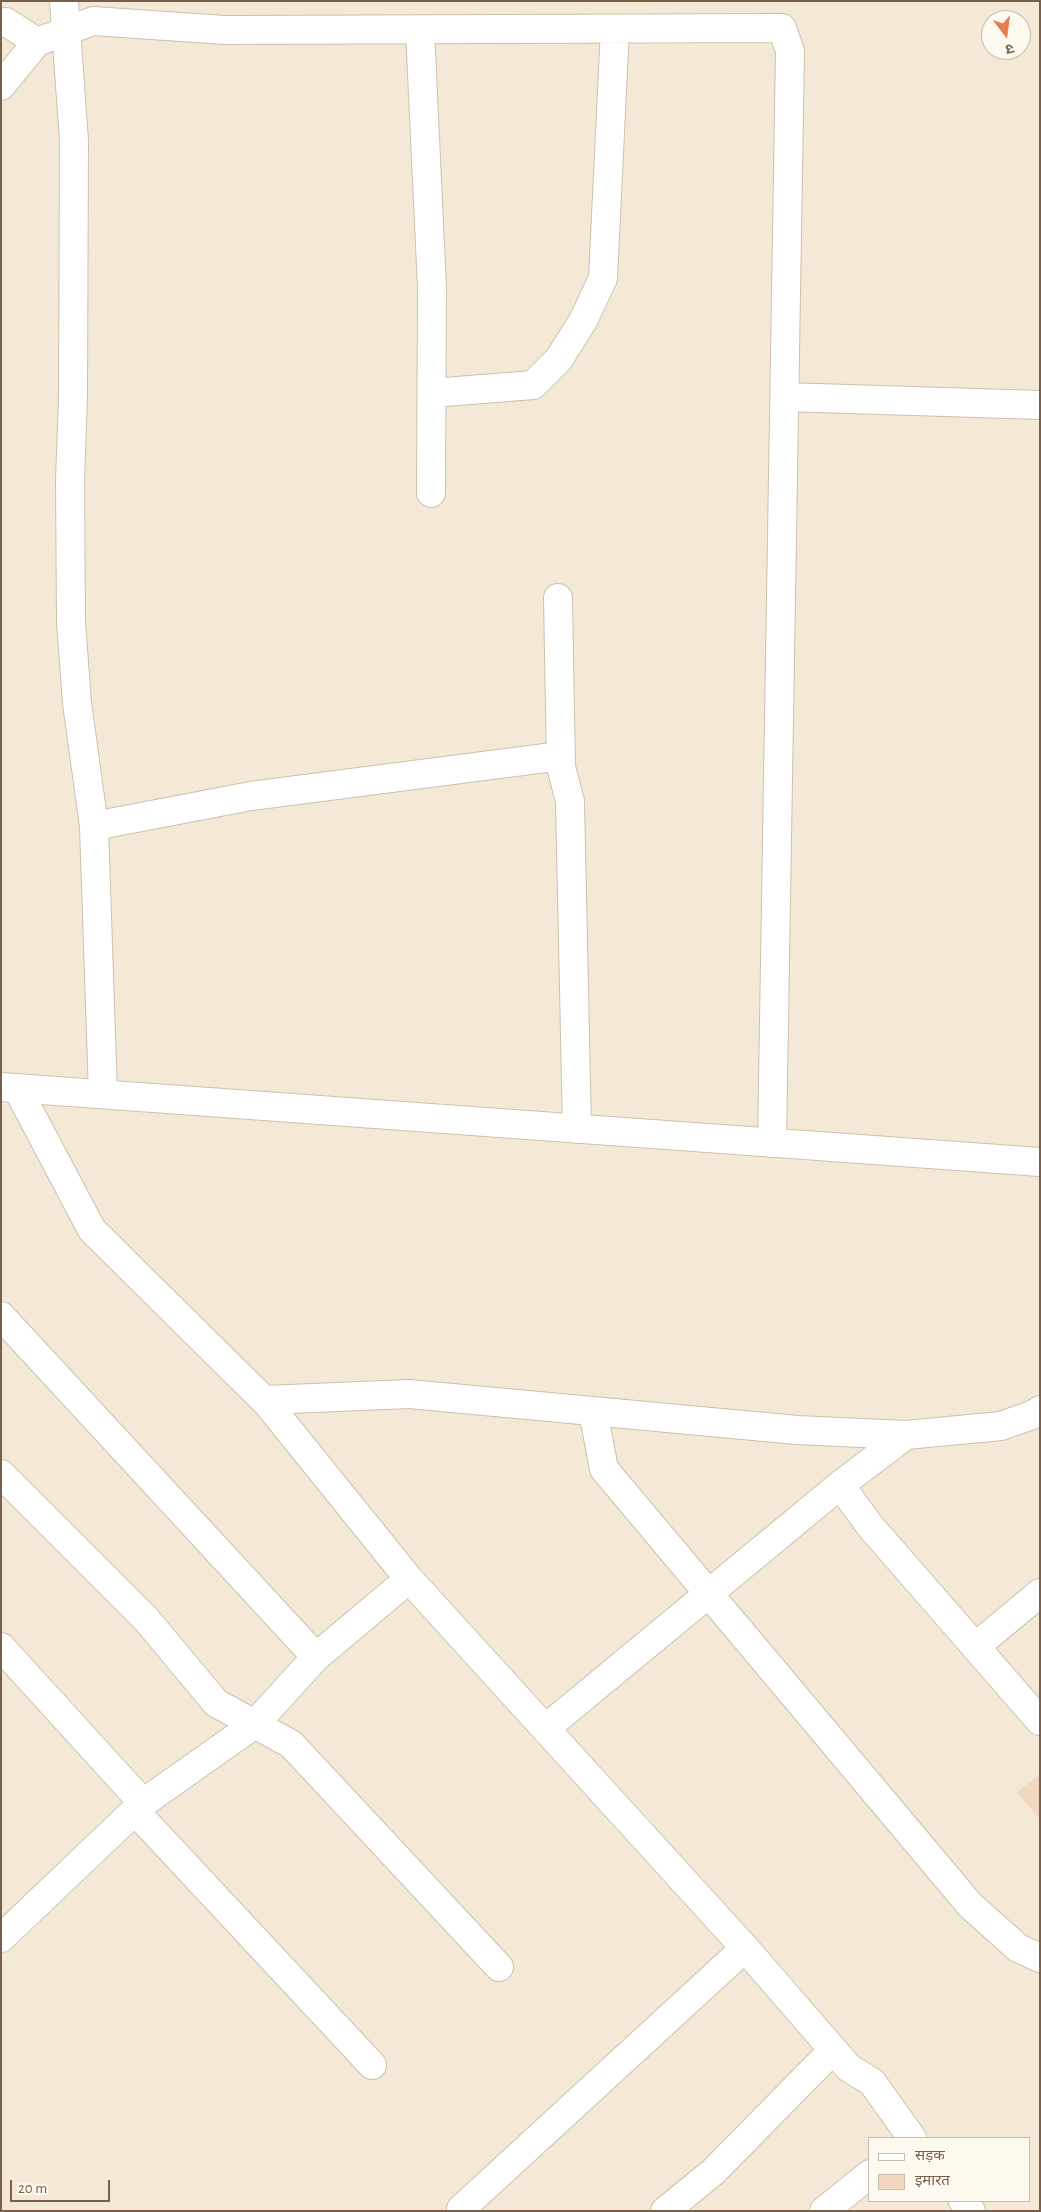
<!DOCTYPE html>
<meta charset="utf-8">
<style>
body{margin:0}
#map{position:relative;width:1041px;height:2212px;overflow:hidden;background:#fdf6e9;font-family:"Alegreya Sans","Noto Sans Devanagari",sans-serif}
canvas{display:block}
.frame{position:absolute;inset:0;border:2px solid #785f4c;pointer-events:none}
.legend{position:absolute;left:868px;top:2137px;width:162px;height:65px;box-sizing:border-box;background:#fffaf0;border:1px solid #c9bcae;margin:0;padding:6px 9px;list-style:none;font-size:15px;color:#785f4c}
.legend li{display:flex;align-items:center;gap:10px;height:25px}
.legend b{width:25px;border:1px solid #c9bcae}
.north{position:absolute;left:981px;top:10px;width:50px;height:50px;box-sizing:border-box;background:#fffaf0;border:1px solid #c9bcae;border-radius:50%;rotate:165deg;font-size:14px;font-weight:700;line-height:20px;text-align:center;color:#785f4c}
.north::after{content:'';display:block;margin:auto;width:18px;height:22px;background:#e67c4f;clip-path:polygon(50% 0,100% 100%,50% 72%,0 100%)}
.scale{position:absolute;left:10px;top:2180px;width:100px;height:22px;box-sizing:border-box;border:2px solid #785f4c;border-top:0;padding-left:6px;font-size:15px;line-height:18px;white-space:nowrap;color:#785f4c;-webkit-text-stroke:4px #fffaf0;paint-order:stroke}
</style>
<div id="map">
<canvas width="1041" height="2212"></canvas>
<div class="frame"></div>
<ul class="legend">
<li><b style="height:6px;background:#fff"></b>सड़क</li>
<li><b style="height:14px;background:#f2d8c1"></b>इमारत</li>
</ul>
<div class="north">उ</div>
<div class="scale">20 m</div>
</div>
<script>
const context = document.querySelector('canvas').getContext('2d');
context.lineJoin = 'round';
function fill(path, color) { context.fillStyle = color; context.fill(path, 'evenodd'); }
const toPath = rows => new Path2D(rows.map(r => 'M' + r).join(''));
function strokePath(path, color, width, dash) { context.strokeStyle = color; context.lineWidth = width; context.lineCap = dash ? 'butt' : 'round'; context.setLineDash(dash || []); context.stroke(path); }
const residential = toPath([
 [1,1,1040,1,1040,2211,1,2211],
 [991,20,1021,20,1021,50,991,50],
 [870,2138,1030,2138,1030,2201,870,2201]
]);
const building = toPath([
 [1040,1774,1040,1820,1017,1792]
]);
const street = toPath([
 [64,1,74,141,73,397,70,481,71,622,77,703,94,826,103,1094],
 [1,23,6,22,37,42],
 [420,30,432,288,431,493],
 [1,86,37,42,93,21,225,30,782,28,790,51,772,1143],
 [432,393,533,385,559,359,584,319,603,278,615,29],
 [785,397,1040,405],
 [558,598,561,767,570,801,577,1129],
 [94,826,251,796,561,756],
 [17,1088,92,1230,267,1403,409,1579,745,1948,849,2068,872,2082,912,2138],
 [1,1316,316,1657],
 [265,1400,409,1394,797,1430,906,1435],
 [593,1411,604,1469,970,1905,1018,1948,1040,1958],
 [1,1474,146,1619,216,1703,291,1744,499,1967],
 [840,1485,870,1526,1040,1721],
 [1,1647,143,1803],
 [975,1647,1040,1593],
 [546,1728,840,1485,906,1435,1001,1426,1032,1415,1040,1410],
 [135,1811,372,2065],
 [1,1938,143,1803,255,1724,316,1657,409,1579],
 [963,2201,971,2211],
 [461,2209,745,1948],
 [665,2211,713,2172,833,2050],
 [824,2211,870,2174]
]);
const secondary = toPath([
 [1,1087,1040,1162]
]);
fill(residential, '#f4e9d7');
fill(building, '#f2d8c1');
strokePath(street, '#cfbfae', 30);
strokePath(secondary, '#d2c0ac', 30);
strokePath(street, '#fff', 28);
strokePath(secondary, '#fff', 28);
</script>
